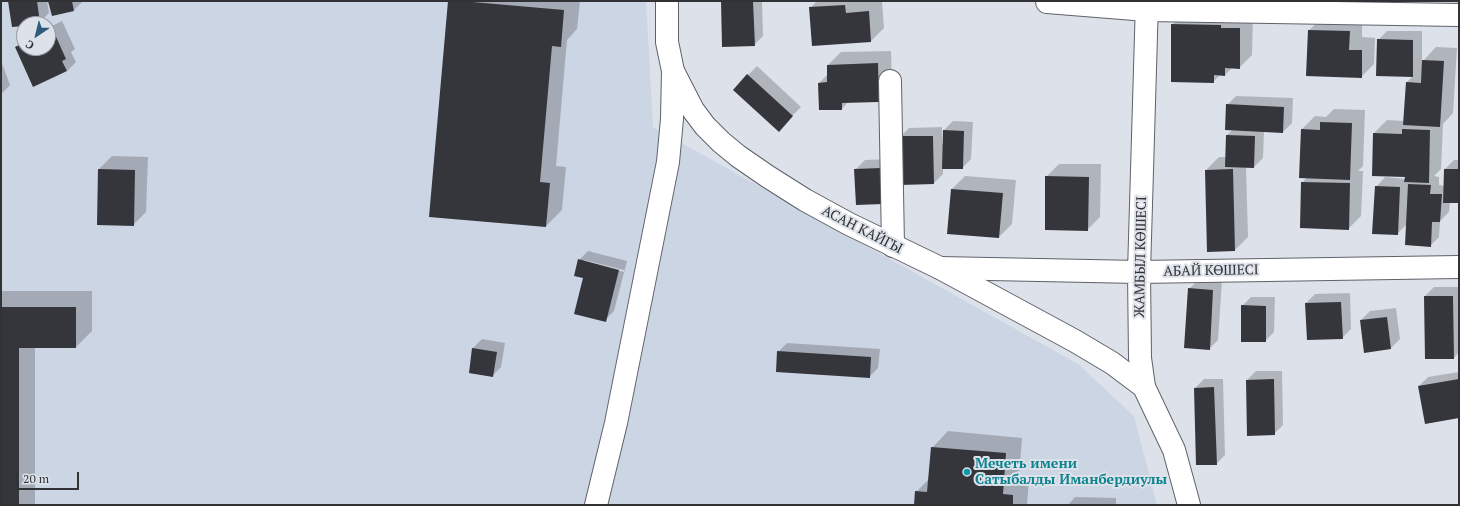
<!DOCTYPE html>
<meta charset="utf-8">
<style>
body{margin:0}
#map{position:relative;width:1460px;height:506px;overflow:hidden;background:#dde2ea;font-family:"PT Serif",serif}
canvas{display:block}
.frame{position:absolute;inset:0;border:2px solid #303235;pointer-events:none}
.north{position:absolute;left:16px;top:16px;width:40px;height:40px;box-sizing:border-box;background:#dde2ea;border:1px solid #989ca2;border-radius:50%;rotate:215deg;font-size:11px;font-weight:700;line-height:16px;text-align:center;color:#303235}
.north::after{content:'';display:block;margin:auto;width:14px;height:18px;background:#2e5b7b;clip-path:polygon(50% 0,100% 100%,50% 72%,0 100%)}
.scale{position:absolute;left:16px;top:472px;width:63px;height:18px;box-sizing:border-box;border:2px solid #303235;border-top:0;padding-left:5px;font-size:12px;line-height:14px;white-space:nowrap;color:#303235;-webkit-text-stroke:3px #dde2ea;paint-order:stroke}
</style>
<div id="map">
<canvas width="1460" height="506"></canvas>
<div class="frame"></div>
<div class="north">С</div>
<div class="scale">20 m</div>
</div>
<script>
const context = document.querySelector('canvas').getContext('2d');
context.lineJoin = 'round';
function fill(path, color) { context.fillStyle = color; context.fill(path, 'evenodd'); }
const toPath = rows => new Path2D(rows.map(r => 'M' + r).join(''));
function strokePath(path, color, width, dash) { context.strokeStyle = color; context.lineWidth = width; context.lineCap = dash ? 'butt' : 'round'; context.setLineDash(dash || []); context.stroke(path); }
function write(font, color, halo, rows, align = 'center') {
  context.font = font + ' "PT Serif",serif'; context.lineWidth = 4; context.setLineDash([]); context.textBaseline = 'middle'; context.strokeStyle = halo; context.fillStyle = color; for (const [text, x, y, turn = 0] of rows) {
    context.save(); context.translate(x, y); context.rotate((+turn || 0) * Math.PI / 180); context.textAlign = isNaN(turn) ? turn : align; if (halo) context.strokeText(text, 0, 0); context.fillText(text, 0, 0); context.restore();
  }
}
const built = toPath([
 [1,1,646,1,653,127,1078,364,1134,416,1157,505,1,505],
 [24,24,48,24,48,48,24,48]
]);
const shadow = toPath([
 [9,1,47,1,49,13,40,22,24,25],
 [49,1,83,1,74,10],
 [449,1,580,1,577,29,567,40,556,166,566,167,562,210,546,226],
 [722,1,762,1,763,36,754,45],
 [817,1,882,1,884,28,871,41,810,8],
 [1185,12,1253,16,1252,55,1239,68,1232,68,1225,75,1220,75,1213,82,1172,25],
 [1322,18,1362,19,1362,37,1375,38,1374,64,1361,77,1308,31],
 [62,21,75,49,71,52,76,62,67,71,16,47,24,39,24,48,48,48,48,28],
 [1387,31,1422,31,1422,62,1436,47,1457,48,1453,113,1443,124,1441,169,1434,176,1439,177,1439,185,1444,186,1445,169,1454,160,1459,160,1459,202,1450,202,1449,212,1440,221,1439,237,1430,246,1407,224,1397,234,1376,187,1385,177,1406,179,1406,176,1374,133,1387,120,1404,121,1407,82,1413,76,1377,75,1378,40],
 [891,51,892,88,879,101,848,102,842,109,819,83,828,74,828,65,841,52],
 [1,61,10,85,1,94],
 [757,66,801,107,787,121,748,75],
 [1236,96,1293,98,1292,123,1283,132,1264,131,1263,158,1254,167,1246,166,1248,237,1235,250,1206,170,1219,157,1226,157,1227,135,1232,130,1227,105],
 [1334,109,1365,110,1363,166,1358,171,1363,171,1361,216,1348,229,1302,183,1307,177,1302,129,1315,116,1326,117],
 [953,121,973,122,971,159,962,168,943,168,943,174,934,183,900,137,909,128,942,127,942,144,944,144,944,130],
 [112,156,148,157,146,212,133,225,99,169],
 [890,159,882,203,856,169,865,160],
 [1059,164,1101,164,1100,217,1087,230,1046,177],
 [965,176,1016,180,1012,224,999,237,949,233,952,189],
 [588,251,627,261,614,311,605,320,584,278,579,260],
 [584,260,624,270,624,272,584,262],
 [1198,280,1222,281,1218,340,1209,349,1189,289],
 [1434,287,1459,287,1459,352,1454,358,1425,296],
 [1,291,92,291,92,331,76,347,35,347,35,505,1,505],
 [1350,293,1351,329,1342,338,1306,303,1315,294],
 [1251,297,1275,297,1274,332,1265,341,1242,306],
 [1396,308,1400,339,1391,348,1361,320,1370,311],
 [482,339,505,343,501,367,492,376,470,373,473,348],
 [787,343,880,349,878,368,869,377,778,352],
 [1256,371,1282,371,1283,425,1274,434,1247,380],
 [1459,372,1459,417,1419,386,1428,377],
 [1204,379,1223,379,1225,455,1216,464,1195,388],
 [948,431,1022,438,1019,478,1029,479,1027,505,915,505,916,492,930,478,932,448],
 [1075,497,1116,498,1116,505,1068,505]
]);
const building = toPath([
 [8,1,37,1,40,23,24,24,24,26,12,27],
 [48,1,72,1,74,11,52,16],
 [448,1,461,1,564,10,561,47,552,46,540,182,550,183,546,227,429,217],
 [721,1,753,1,755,46,722,47],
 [845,5,846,13,869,11,871,42,812,46,809,7],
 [1171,24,1221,25,1221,28,1240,28,1240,69,1225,68,1225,76,1214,75,1214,83,1171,82],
 [53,30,66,59,62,61,67,71,33,87,15,47,24,43,24,48,48,48,48,32],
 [1308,30,1350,31,1349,50,1362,50,1362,78,1306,76],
 [1377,39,1413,40,1413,77,1376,76],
 [1422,60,1444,61,1440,127,1403,125,1406,82,1421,83],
 [878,63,879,102,842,103,842,110,819,110,818,83,827,82,827,65],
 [747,74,793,116,779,132,733,90],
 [1226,104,1284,107,1283,133,1225,130],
 [1320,122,1352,123,1350,180,1299,178,1301,129,1320,130],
 [1402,129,1430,130,1429,183,1404,182,1405,177,1372,176,1373,133,1402,134],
 [943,130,964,131,963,169,942,169],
 [1226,135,1255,136,1254,168,1225,167],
 [898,136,933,136,934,184,900,185],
 [881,168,883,204,856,205,854,169],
 [98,169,135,170,134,226,97,225],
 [1233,169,1235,251,1207,252,1205,170],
 [1444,169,1459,169,1459,203,1443,203],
 [1045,176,1089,177,1088,231,1045,230],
 [1301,182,1350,183,1349,230,1300,228],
 [1408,184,1431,185,1430,194,1442,194,1440,222,1432,222,1431,247,1405,245],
 [1375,186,1400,187,1398,235,1372,234],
 [951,189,1003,193,999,238,947,234],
 [578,259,619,270,606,322,574,314,583,278,574,276],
 [1188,288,1213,290,1210,350,1184,348],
 [1424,296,1453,296,1454,359,1425,359],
 [1341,302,1343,339,1307,340,1305,303],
 [1241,305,1266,306,1266,342,1241,342],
 [1,307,76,307,76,348,19,348,19,505,1,505],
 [1387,317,1391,349,1364,353,1360,320],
 [472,348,497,352,493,377,469,373],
 [777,351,871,357,870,378,776,372],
 [1274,379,1275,435,1247,436,1246,380],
 [1459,379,1459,418,1425,424,1418,386],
 [1214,387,1217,465,1196,465,1194,388],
 [931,447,1006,453,1003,494,1013,495,1013,505,914,505,915,491,927,492]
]);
const street = toPath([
 [1047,2,1147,10,1459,15],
 [890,81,893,246],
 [940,268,1139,272,1459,267],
 [1144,387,1140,358,1139,272,1147,1],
 [596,505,616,423,668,162,672,119,673,71]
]);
const secondary = toPath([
 [667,1,667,42,673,71,693,110,705,126,721,142,738,156,767,176,805,200,849,224,940,268,1075,341,1112,363,1144,387,1174,450,1189,505]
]);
const markers = [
 [967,472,4,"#0f9aa8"]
];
const streetNames = [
 ["АСАН КАЙГЫ",862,230,27],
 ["ЖАМБЫЛ КӨШЕСІ",1141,257,-89],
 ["АБАЙ КӨШЕСІ",1211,271,-1]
];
const cultureNames = [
 ["Мечеть имени",975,464],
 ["Сатыбалды Иманбердиулы",975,480]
];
fill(built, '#ccd5e3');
fill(shadow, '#0003');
fill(building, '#35353c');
strokePath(street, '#5e6269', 24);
strokePath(secondary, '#5e6269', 24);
strokePath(street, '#fff', 22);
strokePath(secondary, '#fff', 22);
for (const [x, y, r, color] of markers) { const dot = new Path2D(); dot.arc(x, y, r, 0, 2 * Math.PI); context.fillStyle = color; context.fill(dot); strokePath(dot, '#dde2ea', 1.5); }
write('14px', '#303235', '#dde2ea', streetNames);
write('bold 14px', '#0d838f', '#dde2ea', cultureNames, 'left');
</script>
